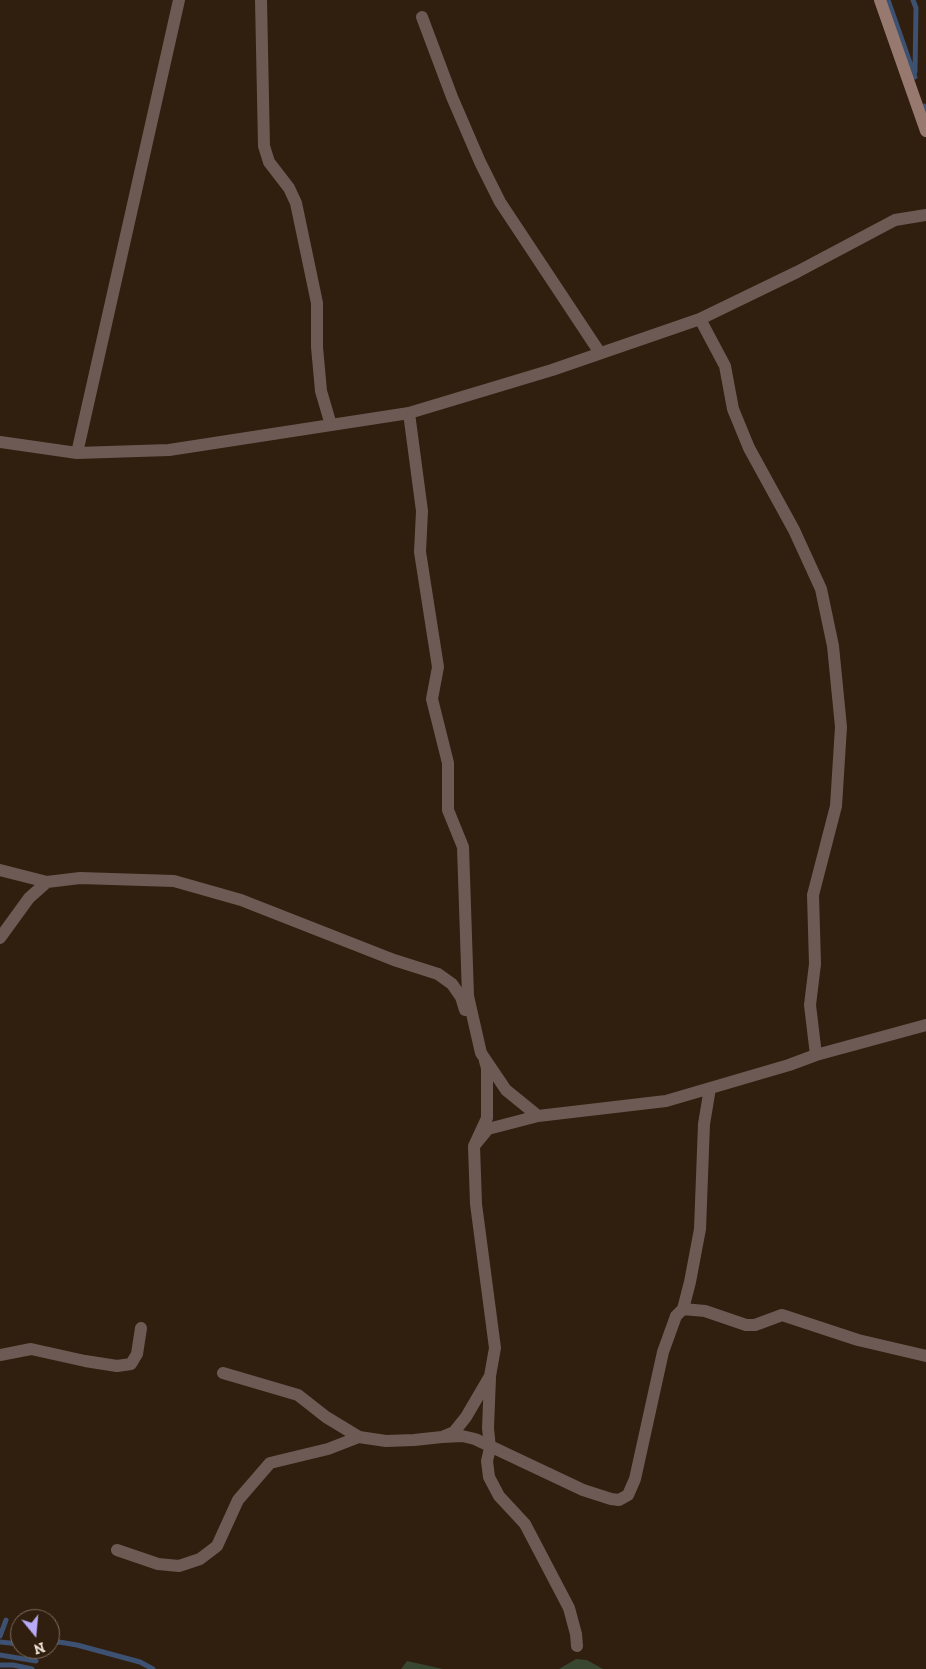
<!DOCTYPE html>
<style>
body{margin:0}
#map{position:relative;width:926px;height:1669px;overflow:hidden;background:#301e0e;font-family:"Zilla Slab",serif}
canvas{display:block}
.north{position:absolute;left:10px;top:1609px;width:50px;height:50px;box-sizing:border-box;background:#301e0e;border:1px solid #7c6d5f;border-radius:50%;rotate:163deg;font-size:14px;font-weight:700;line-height:20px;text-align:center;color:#efe3d8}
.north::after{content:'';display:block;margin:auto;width:18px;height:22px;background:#b8abf7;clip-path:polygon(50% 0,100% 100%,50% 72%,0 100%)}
</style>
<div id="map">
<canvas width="926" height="1669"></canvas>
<div class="north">N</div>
</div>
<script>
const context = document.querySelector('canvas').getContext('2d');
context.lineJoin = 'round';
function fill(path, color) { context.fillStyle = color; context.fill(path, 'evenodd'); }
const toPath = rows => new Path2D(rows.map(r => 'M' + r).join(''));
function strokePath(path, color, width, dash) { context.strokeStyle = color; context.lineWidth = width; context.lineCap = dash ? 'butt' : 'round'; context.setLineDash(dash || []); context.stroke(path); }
const green = toPath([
 [576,1659,587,1660,603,1669,559,1669],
 [407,1661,443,1669,401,1669]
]);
const stream = toPath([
 [888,0,915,77],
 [913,0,916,8,915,72],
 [924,106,926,112],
 [0,1636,6,1620],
 [0,1642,20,1644],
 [50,1644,59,1642,77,1645,140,1662,153,1669],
 [0,1655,36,1661],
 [0,1665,13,1665,32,1669]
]);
const street = toPath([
 [261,0,264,146,269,162,289,188,296,203,317,303,317,347,321,391,331,425],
 [422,17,452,97,480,162,500,202,600,353],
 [700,319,725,366,733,409,749,448,794,530,821,589,833,646,841,727,836,806,813,895,815,964,810,1005,816,1055],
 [409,413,422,511,420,552,438,667,432,699,448,763,448,810,463,847,468,996,481,1053,506,1090,538,1116,666,1101,789,1065,816,1055,926,1025],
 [0,442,77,453,169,450,409,413,552,370,700,319,797,272,895,220,926,215],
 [77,453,179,0],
 [0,870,47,882],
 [0,938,29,898,47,882,80,878,174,881,241,900,394,960,438,974,452,984,461,997,465,1010],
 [474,1146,487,1118,487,1068,485,1061],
 [683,1309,690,1282,700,1229,704,1124,710,1088],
 [0,1355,31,1349,85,1361,117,1366,131,1364,137,1354,141,1328],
 [223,1373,298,1395,326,1417,359,1437,386,1441,414,1440,442,1437,454,1432,466,1417,490,1376,495,1348,476,1204,474,1146,488,1129,538,1116],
 [490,1378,488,1428,490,1448,487,1461,489,1477,499,1496,525,1524,569,1608,576,1634,577,1646],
 [442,1437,462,1436,475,1439,583,1490,611,1499,619,1500,628,1495,635,1479,663,1352,676,1316,683,1309,705,1311,746,1325,755,1325,782,1315,858,1340,926,1356],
 [117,1550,158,1564,179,1566,200,1559,217,1546,238,1500,270,1463,328,1449,359,1437]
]);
const secondary = toPath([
 [880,0,926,131]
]);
fill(green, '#394630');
strokePath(stream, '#3d5172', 5);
strokePath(street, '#6d5a54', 12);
strokePath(secondary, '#98796f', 12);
</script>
